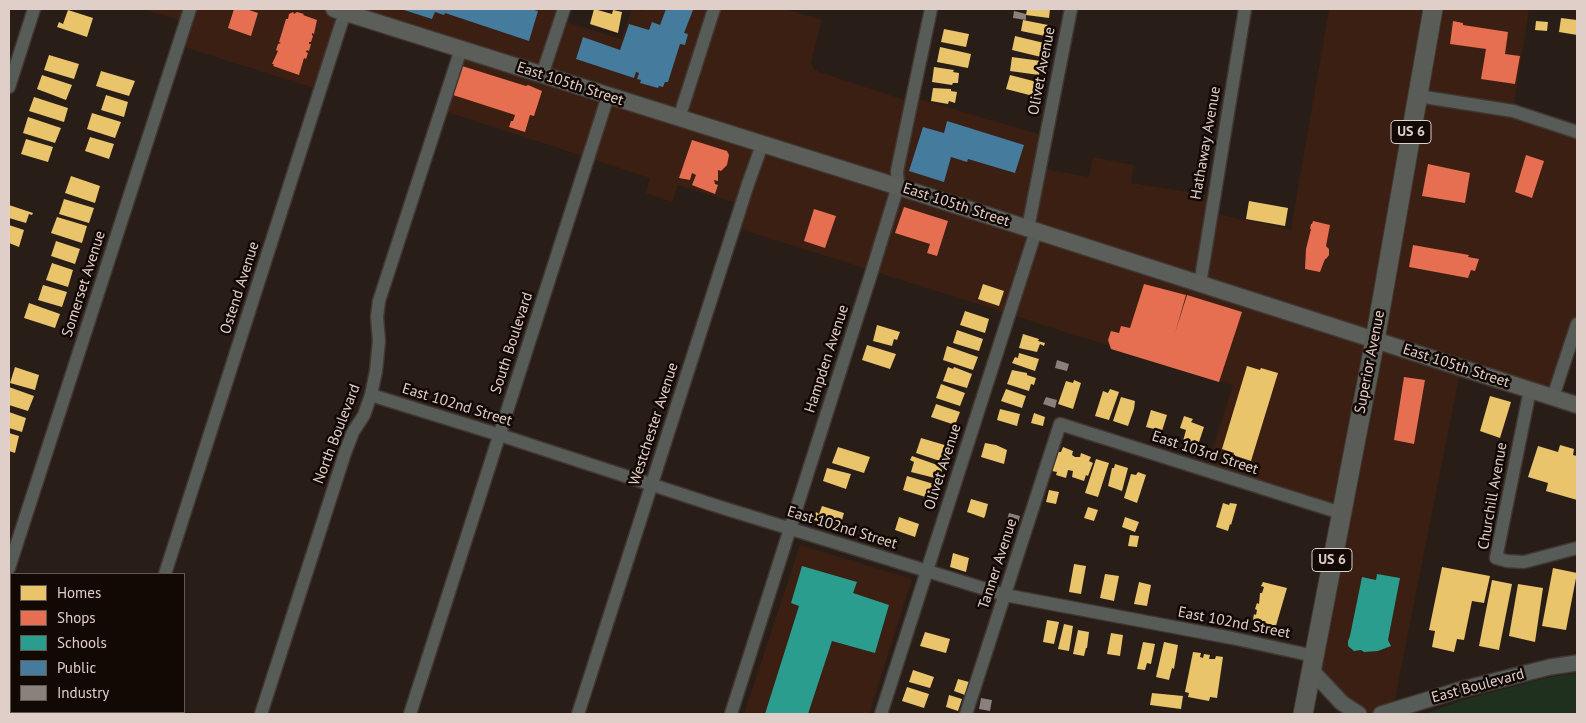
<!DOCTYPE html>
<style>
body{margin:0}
#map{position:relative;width:1586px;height:723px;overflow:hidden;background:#291d17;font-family:"PT Sans",sans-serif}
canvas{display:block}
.frame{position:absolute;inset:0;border:10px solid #e0cfc8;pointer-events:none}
.legend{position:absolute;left:10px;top:573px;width:175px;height:140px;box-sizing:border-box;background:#120804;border:1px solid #645852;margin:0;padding:6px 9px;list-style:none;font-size:15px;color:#e0cfc8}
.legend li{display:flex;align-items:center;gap:10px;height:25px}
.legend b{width:25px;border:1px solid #645852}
</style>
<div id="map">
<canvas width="1586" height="723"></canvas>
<div class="frame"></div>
<ul class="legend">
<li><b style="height:14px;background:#e9c46a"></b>Homes</li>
<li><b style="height:14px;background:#e76f51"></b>Shops</li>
<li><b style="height:14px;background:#2a9d8f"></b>Schools</li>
<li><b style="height:14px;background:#457b9d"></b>Public</li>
<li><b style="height:14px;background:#8a817c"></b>Industry</li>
</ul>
</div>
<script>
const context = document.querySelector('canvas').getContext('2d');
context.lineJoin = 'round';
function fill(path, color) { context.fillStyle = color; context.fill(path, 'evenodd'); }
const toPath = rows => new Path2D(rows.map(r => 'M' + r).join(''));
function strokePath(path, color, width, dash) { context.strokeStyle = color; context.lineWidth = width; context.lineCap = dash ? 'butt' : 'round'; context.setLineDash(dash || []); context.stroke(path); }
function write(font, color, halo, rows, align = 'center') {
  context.font = font + ' "PT Sans",sans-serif'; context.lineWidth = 5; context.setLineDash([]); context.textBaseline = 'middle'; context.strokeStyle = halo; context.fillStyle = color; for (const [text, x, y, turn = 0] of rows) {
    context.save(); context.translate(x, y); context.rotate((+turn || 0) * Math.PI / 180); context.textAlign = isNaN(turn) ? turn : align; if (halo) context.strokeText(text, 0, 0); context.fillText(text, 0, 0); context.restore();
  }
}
const built = toPath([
 [144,9,334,9,345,12,320,90,178,45,185,22],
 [363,9,564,9,560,20,621,39,632,9,643,11,644,9,785,9,822,20,811,62,813,68,819,72,911,102,912,97,1046,136,1041,168,1089,177,1093,157,1134,165,1131,183,1213,196,1211,213,1291,229,1329,9,1529,9,1513,111,1577,132,1577,322,1553,397,1461,368,1393,709,1381,714,1359,714,1311,670,1340,513,1206,471,1233,385,734,227,741,205,678,185,672,202,646,193,650,178,441,110,461,49,360,17],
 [800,545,912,579,869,714,744,714]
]);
const green = toPath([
 [1577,673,1577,714,1425,714,1463,700,1550,677]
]);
const homes = toPath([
 [594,9,612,14,613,10,622,12,618,33,590,24],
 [1027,9,1050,9,1049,18,1026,15],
 [68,10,93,18,87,37,57,27,59,22,63,24],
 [1561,18,1577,20,1577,35,1559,32],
 [1023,20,1048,25,1045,36,1021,31],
 [1536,21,1548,22,1547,31,1535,30],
 [944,29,969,34,966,47,941,42],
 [1015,36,1044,43,1041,57,1012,50],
 [940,47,971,54,968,68,937,62],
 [49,55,79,64,74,79,44,70],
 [1012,57,1041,61,1039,75,1010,71],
 [934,67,954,70,953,72,959,73,958,83,953,83,952,85,932,82],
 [101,71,135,81,129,96,96,86],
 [42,75,72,85,66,100,37,89],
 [1010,75,1037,82,1033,96,1006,89],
 [933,88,951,89,951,91,957,92,955,103,949,101,948,104,931,101],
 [106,95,128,102,124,117,101,110],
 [34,97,68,108,64,122,29,111],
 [92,113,121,122,115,138,87,129],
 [28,117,61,128,55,143,23,133],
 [90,137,114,144,109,159,85,151],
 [26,139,53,147,48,162,21,154],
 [71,176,100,186,95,203,65,193],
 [64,199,94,208,89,223,59,214],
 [1249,201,1288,208,1285,226,1246,219],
 [9,205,33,213,32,215,29,214,26,223,9,218],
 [57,217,87,226,82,243,51,233],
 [9,225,24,230,19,247,9,243],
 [56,241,80,249,75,264,51,256],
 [52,263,73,270,68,287,46,280],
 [983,284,1004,291,999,306,978,299],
 [43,285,67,292,62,307,38,300],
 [29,303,60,314,55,328,24,318],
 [965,311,989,319,985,333,960,325],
 [877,325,900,332,897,340,894,339,892,346,873,341],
 [957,330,983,339,979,351,953,343],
 [1023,334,1039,339,1038,341,1045,343,1044,346,1040,344,1037,352,1019,348],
 [867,345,896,354,890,369,862,360],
 [947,346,978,357,973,370,943,360],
 [1019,353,1039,359,1035,371,1012,363,1015,357,1018,358],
 [1247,366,1260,370,1261,368,1278,373,1251,461,1233,455,1234,453,1222,449],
 [15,367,39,375,35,390,10,383],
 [948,367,953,369,954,367,972,374,967,388,943,381],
 [1012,370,1027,373,1027,375,1036,378,1034,385,1031,384,1029,391,1007,384],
 [1074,380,1081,383,1073,409,1058,404,1066,381,1073,383],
 [941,384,965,393,960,406,936,398],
 [9,387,34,396,28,411,9,405],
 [1006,389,1026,396,1022,408,1001,401],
 [1110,389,1119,392,1109,420,1095,416,1103,391,1108,393],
 [1490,396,1511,402,1500,438,1480,431],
 [1121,397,1135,401,1134,409,1128,426,1113,421],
 [936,404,960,412,955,425,931,417],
 [1000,409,1020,414,1017,426,997,420],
 [1151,410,1167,415,1162,431,1146,427],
 [9,412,26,418,22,432,9,428],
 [1034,413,1045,417,1043,426,1031,423],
 [1184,416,1193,419,1191,422,1204,427,1199,442,1194,440,1192,444,1183,441,1186,430,1180,428],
 [9,433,19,436,15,453,9,451],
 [921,438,948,446,943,462,916,453],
 [985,443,996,445,1007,450,1004,464,981,457],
 [1560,445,1574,449,1573,455,1577,456,1577,500,1546,491,1548,483,1528,477,1538,446,1558,452],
 [838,447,870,457,864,473,832,463],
 [1063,447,1073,451,1072,455,1075,457,1080,457,1081,453,1091,457,1089,461,1093,463,1088,476,1086,475,1084,481,1072,477,1073,471,1068,470,1066,478,1056,475,1057,472,1052,471,1057,452,1061,452],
 [912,456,943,467,939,479,911,472,914,462,910,460],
 [1096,459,1109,463,1098,497,1085,493],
 [1115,464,1128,468,1122,491,1108,486,1112,468,1114,468],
 [827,468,851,474,846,489,823,481],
 [1138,472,1146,475,1137,503,1124,498,1131,474,1136,475],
 [907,476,937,485,932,499,903,490],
 [1049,490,1059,492,1056,504,1046,502],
 [971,499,988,504,985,516,984,518,967,512],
 [1223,503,1229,505,1230,503,1237,504,1231,525,1230,524,1228,531,1216,527],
 [822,506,844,513,840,527,814,520,816,512,819,514],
 [1088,507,1098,510,1094,521,1084,518],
 [899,517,919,524,915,537,895,530],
 [1125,517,1139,522,1135,532,1122,527],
 [1130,535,1139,536,1137,547,1128,546],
 [953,553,969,558,966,572,950,567],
 [1074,564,1086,566,1081,594,1069,592],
 [1442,567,1490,576,1484,603,1472,601,1464,640,1457,639,1454,652,1432,647,1435,631,1429,630],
 [1553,568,1577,573,1566,630,1542,626],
 [1105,574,1119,576,1114,601,1100,598],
 [1492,580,1512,584,1499,650,1479,646],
 [1139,582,1151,585,1147,606,1134,604],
 [1263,582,1287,588,1275,629,1273,631,1254,627,1255,621,1253,620,1254,614,1256,615,1257,610,1255,609,1257,603,1259,604,1260,593,1262,593,1264,587,1261,586],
 [1518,584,1543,588,1535,642,1509,636],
 [1047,620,1059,622,1054,644,1043,642],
 [1064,624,1073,626,1069,651,1058,649],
 [1078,630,1089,632,1087,648,1086,648,1084,656,1073,654],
 [925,632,950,639,946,653,920,646],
 [1111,633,1123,635,1120,656,1107,654],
 [1143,642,1155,644,1151,664,1147,663,1145,670,1137,669],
 [1164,642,1178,645,1174,669,1172,668,1169,680,1156,677],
 [1193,652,1201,653,1200,657,1203,658,1204,654,1210,655,1209,659,1215,659,1216,656,1223,657,1217,698,1210,697,1209,701,1188,697,1189,693,1185,692],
 [913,670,934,677,930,688,909,682],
 [958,679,969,682,965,695,954,691],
 [907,687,929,694,924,708,902,701],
 [1152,693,1183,696,1181,709,1150,705],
 [949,695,962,699,958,711,946,707]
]);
const shops = toPath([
 [234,9,246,9,258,13,251,36,228,28],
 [293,12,294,14,297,12,304,14,303,15,317,20,314,34,312,33,312,35,313,36,311,42,309,42,309,44,311,44,309,51,307,50,306,52,308,53,306,59,304,58,299,75,273,66,274,64,272,64,278,51,276,50,278,44,281,43,279,42,286,19,288,19,289,14],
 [1453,21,1463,23,1463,25,1508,32,1505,54,1520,56,1515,84,1481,79,1486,49,1450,44],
 [462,66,526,86,528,85,542,91,534,116,530,115,525,132,509,127,511,121,513,121,515,115,453,95],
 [692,140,727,151,729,155,727,165,721,171,718,170,718,181,714,180,715,184,718,185,715,194,692,185,696,175,692,173,690,180,679,178],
 [1526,155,1544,161,1532,198,1515,192],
 [1428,164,1470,173,1465,203,1422,196],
 [904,207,948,221,937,256,927,253,930,244,895,233],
 [814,209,836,216,825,248,804,241],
 [1313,221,1330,225,1326,246,1329,249,1329,255,1326,259,1325,259,1320,272,1305,269,1306,249,1311,229,1310,229,1311,224,1312,224],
 [1413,245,1469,255,1468,257,1479,259,1475,271,1471,270,1468,278,1409,267],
 [1144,284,1186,295,1175,333,1187,295,1242,312,1219,382,1111,349,1108,340,1111,331,1119,333,1121,326,1130,328],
 [1404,377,1425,380,1414,444,1394,440]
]);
const schools = toPath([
 [802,566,857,582,853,593,889,605,875,653,832,641,808,714,765,714,799,606,791,603],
 [1377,574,1400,578,1388,640,1391,646,1378,651,1364,652,1361,650,1354,651,1348,646,1348,641,1350,636,1362,577,1376,580]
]);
const public = toPath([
 [405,9,530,9,538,11,529,41,445,13,444,15,435,12,432,19,404,10],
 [666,9,692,9,693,10,684,33,688,34,685,45,680,44,668,82,665,82,663,87,659,86,658,88,640,83,641,80,637,79,639,73,636,72,634,78,576,59,583,37,620,50,629,24,649,30,652,22,660,25],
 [947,121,1024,145,1015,173,968,159,967,162,951,157,944,182,909,171,923,127,944,133]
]);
const industry = toPath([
 [1014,11,1026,14,1026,20,1013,18],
 [1057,360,1069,364,1067,371,1055,368],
 [1046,397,1057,400,1055,408,1043,404],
 [1009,513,1020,516,1018,523,1007,520],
 [981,698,992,700,990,711,979,709]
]);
const minor = toPath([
 [542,75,564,9],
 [9,87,34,9],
 [1418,96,1513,111,1577,132],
 [679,118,714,9],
 [1028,228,1071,9],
 [1200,284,1245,9],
 [1530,390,1496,558,1507,561,1524,562,1577,548],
 [371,395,500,435,720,507,1005,595,1232,638,1314,656],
 [1553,397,1577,324],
 [9,568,190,9],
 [165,574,345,12],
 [120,714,121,712],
 [261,714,345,453,353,432,364,415,371,395,376,371,379,341,377,317,379,301,461,49],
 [410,714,608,96],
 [578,714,748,184,762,145],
 [731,714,872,271,898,186,897,171,931,9],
 [881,714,1036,231],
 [966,714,1060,424,1341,513]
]);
const tertiary = toPath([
 [1311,670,1342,703,1359,714],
 [1381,714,1459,690,1550,667,1577,663]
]);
const secondary = toPath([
 [334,9,915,192,1577,405]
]);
const primary = toPath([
 [1303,714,1375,340,1433,9]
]);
const shields = [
 [1411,132,40],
 [1332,560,40]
];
const shieldNames = [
 ["US 6",1411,132],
 ["US 6",1332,560]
];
const streetNames = [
 ["Olivet Avenue",1042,71,-79],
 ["East 105th Street",570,84,18],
 ["Hathaway Avenue",1206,143,-80],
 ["East 105th Street",956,205,18],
 ["Somerset Avenue",84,284,-72],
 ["Ostend Avenue",240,288,-72],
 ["South Boulevard",512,343,-72],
 ["Hampden Avenue",827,359,-72],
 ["Superior Avenue",1370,362,-79],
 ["East 105th Street",1456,366,18],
 ["East 102nd Street",457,405,17],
 ["Westchester Avenue",654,424,-72],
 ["North Boulevard",337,434,-69],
 ["East 103rd Street",1205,453,18],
 ["Olivet Avenue",943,467,-72],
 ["Churchill Avenue",1493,496,-80],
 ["East 102nd Street",842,528,17],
 ["Tanner Avenue",998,564,-72],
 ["East 102nd Street",1234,623,11],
 ["East Boulevard",1478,686,-15]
];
fill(built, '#3a1f12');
fill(green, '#20301f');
fill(homes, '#e9c46a');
fill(shops, '#e76f51');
fill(schools, '#2a9d8f');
fill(public, '#457b9d');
fill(industry, '#8a817c');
strokePath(minor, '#413732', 15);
strokePath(tertiary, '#413732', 18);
strokePath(secondary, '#413732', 19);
strokePath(primary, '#413732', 21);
strokePath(minor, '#585c58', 12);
strokePath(tertiary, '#585c58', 15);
strokePath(secondary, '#5b5e59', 16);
strokePath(primary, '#5a5c57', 19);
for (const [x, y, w] of shields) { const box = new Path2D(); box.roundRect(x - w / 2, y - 11.5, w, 23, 4); context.fillStyle = '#120804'; context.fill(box); strokePath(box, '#e0cfc8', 1); }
write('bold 14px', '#e0cfc8', null, shieldNames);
write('15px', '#e0cfc8', '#120804', streetNames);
</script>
